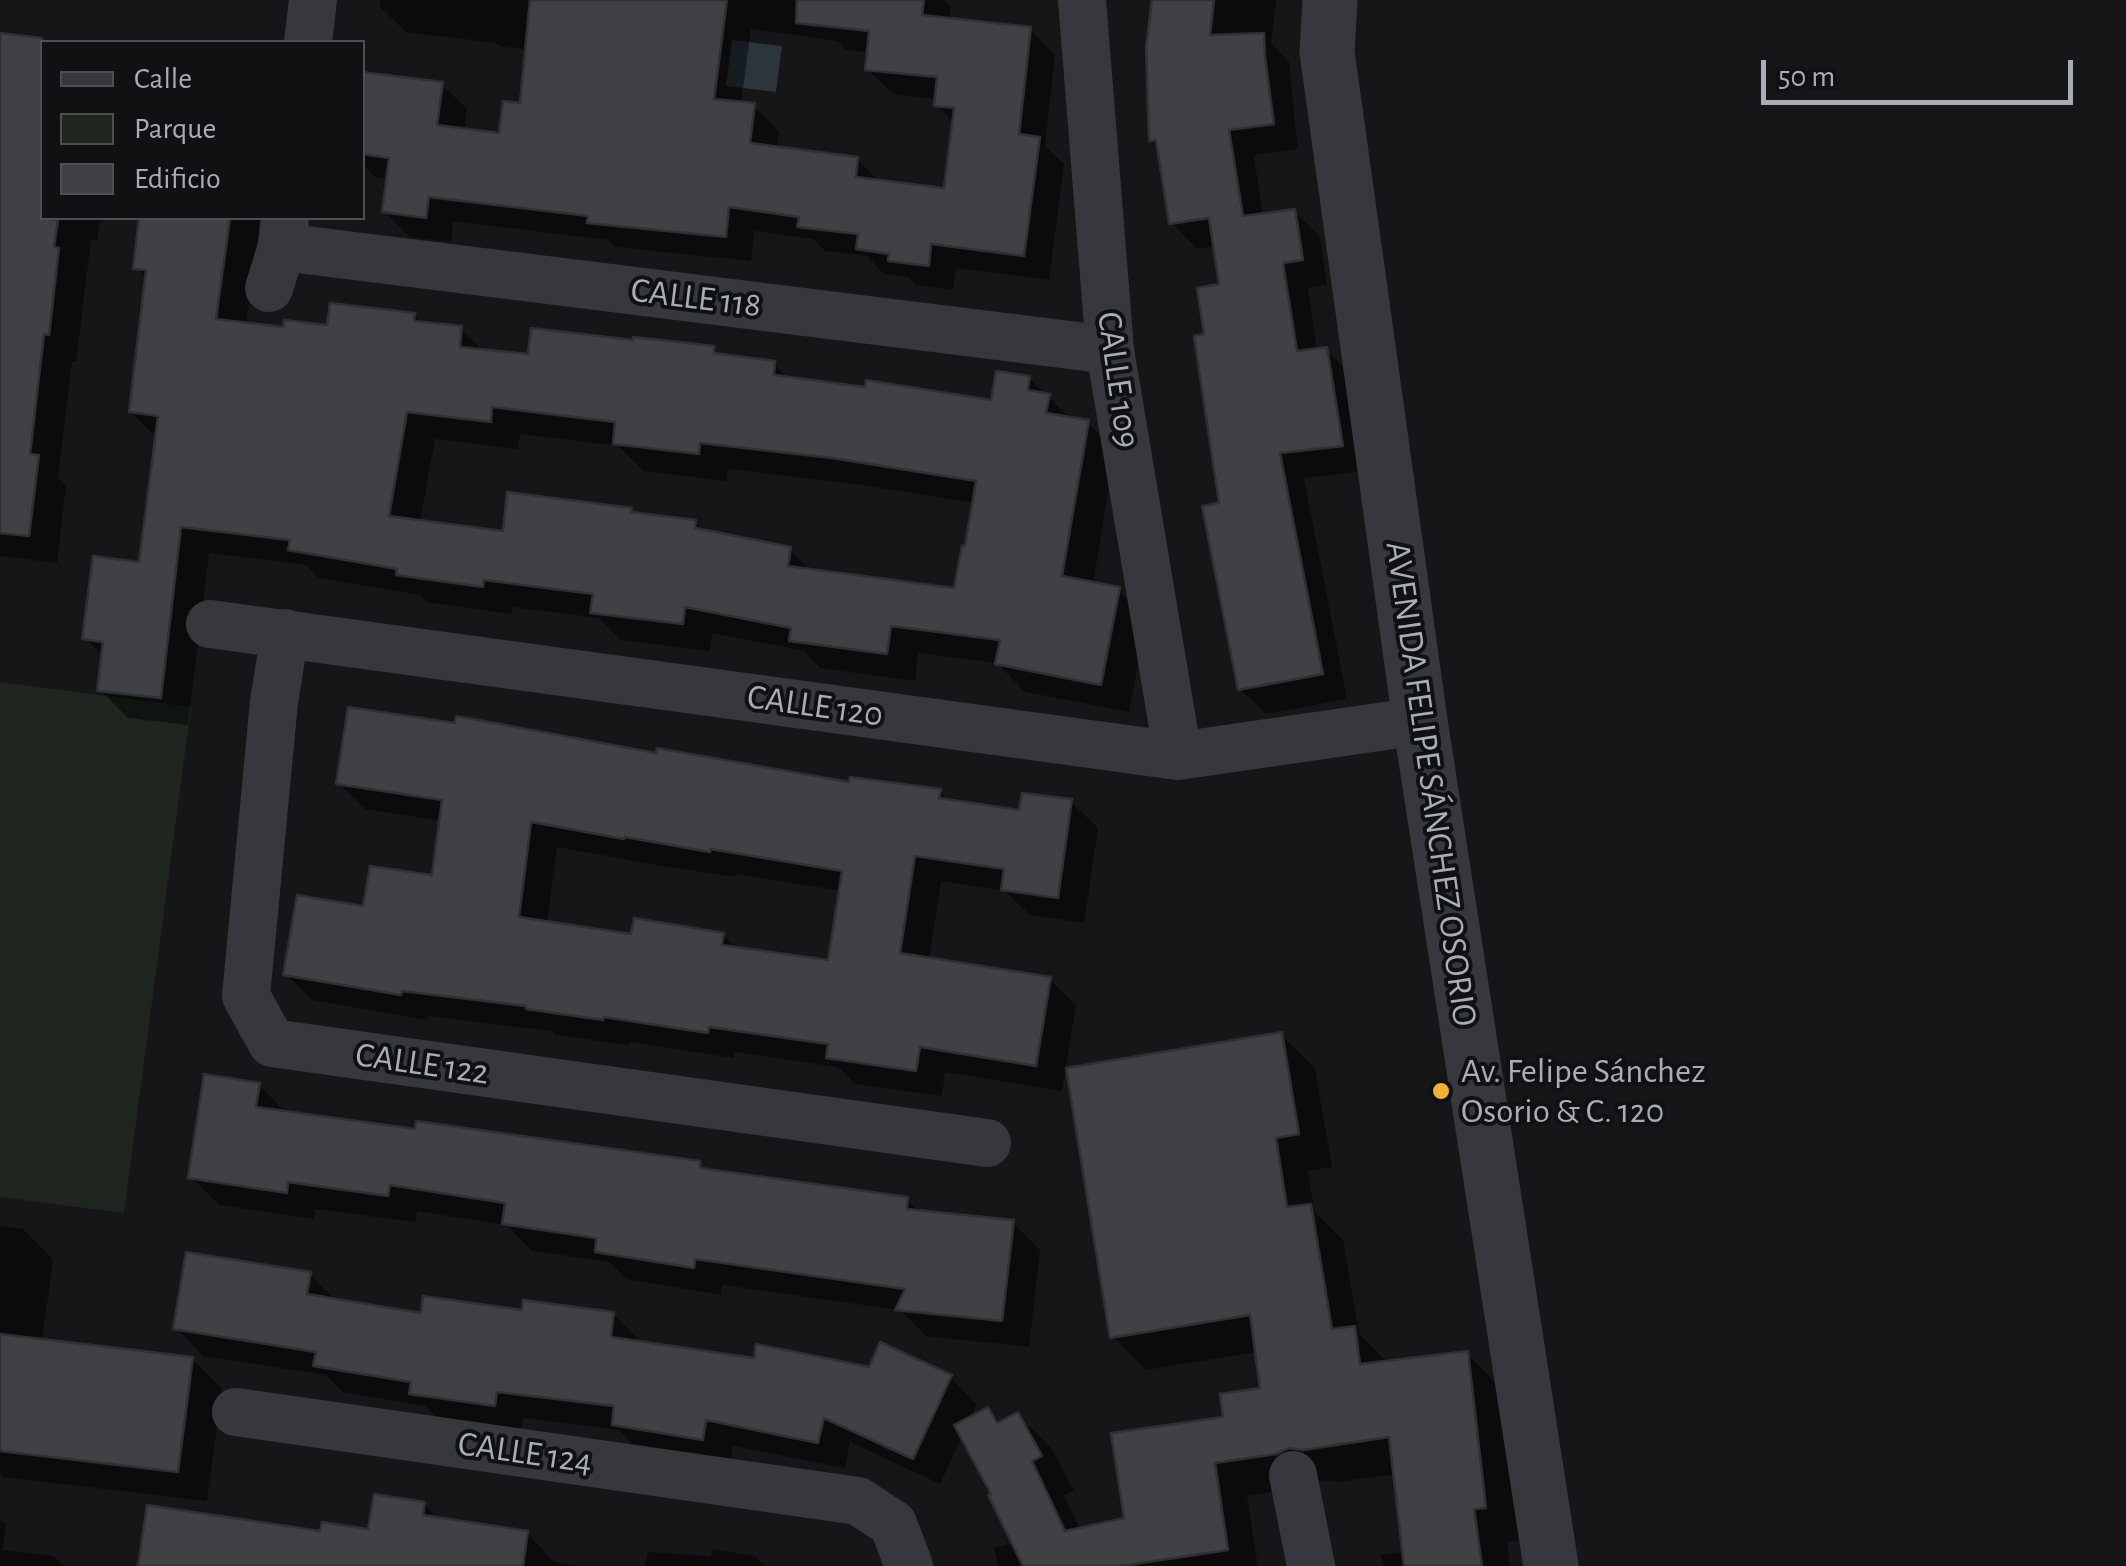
<!DOCTYPE html>
<meta charset="utf-8">
<style>
body{margin:0}
#map{position:relative;width:2126px;height:1566px;overflow:hidden;background:#161618;font-family:"Alegreya Sans",sans-serif}
canvas{display:block}
.legend{position:absolute;left:40px;top:40px;width:325px;height:180px;box-sizing:border-box;background:#111113;border:2px solid #4d4f55;margin:0;padding:12px 18px;list-style:none;font-size:30px;color:#a8adb8}
.legend li{display:flex;align-items:center;gap:20px;height:50px}
.legend b{width:50px;border:2px solid #4d4f55}
.scale{position:absolute;left:1761px;top:60px;width:312px;height:45px;box-sizing:border-box;border:5px solid #a8adb8;border-top:0;padding-left:12px;font-size:30px;line-height:35px;white-space:nowrap;color:#a8adb8;-webkit-text-stroke:8px #111113;paint-order:stroke}
</style>
<div id="map">
<canvas width="2126" height="1566"></canvas>
<ul class="legend">
<li><b style="height:12px;background:#37383d"></b>Calle</li>
<li><b style="height:28px;background:#1e261f"></b>Parque</li>
<li><b style="height:28px;background:#404145"></b>Edificio</li>
</ul>
<div class="scale">50 m</div>
</div>
<script>
const context = document.querySelector('canvas').getContext('2d');
context.lineJoin = 'round';
function fill(path, color) { context.fillStyle = color; context.fill(path, 'evenodd'); }
const toPath = rows => new Path2D(rows.map(r => 'M' + r).join(''));
function strokePath(path, color, width, dash) { context.strokeStyle = color; context.lineWidth = width; context.lineCap = dash ? 'butt' : 'round'; context.setLineDash(dash || []); context.stroke(path); }
function write(font, color, halo, rows, align = 'center') {
  context.font = font + ' "Alegreya Sans",sans-serif'; context.lineWidth = 8; context.setLineDash([]); context.textBaseline = 'middle'; context.strokeStyle = halo; context.fillStyle = color; for (const [text, x, y, turn = 0] of rows) {
    context.save(); context.translate(x, y); context.rotate((+turn || 0) * Math.PI / 180); context.textAlign = isNaN(turn) ? turn : align; if (halo) context.strokeText(text, 0, 0); context.fillText(text, 0, 0); context.restore();
  }
}
const green = toPath([
 [0,682,191,707,124,1213,0,1197]
]);
const water = toPath([
 [732,40,782,46,776,92,726,86]
]);
const shadow = toPath([
 [381,0,944,0,951,7,949,20,1030,29,1055,55,1045,146,1064,164,1049,280,956,268,953,290,916,285,908,277,884,274,867,256,825,251,813,239,754,231,751,261,615,247,608,240,453,221,451,242,410,237,385,212,389,179,375,177,362,164,362,74,441,84,467,109,464,131,502,135,522,106,528,50,499,46,496,43,406,32,380,7],
 [751,29,838,41,846,50,869,52,867,69,893,94,937,99,936,105,955,124,946,191,880,182,857,159,777,149,779,131,753,106,741,104],
 [1154,0,1276,0,1271,43,1289,62,1298,149,1254,155,1263,216,1294,211,1320,237,1327,285,1308,288,1317,351,1326,350,1352,375,1367,471,1304,478,1347,699,1266,714,1240,689,1222,505,1222,287,1216,246,1197,249,1172,223,1160,149,1151,140],
 [0,35,58,42,42,42,42,218,100,218,97,240,91,240,76,362,72,361,58,477,66,486,57,563,0,556],
 [142,218,260,218,246,325,286,330,330,328,414,315,423,325,461,329,484,352,530,357,713,349,721,356,774,364,790,380,993,403,1029,378,1072,420,1087,422,1115,450,1093,585,1119,590,1147,618,1129,712,1025,692,997,663,918,653,915,681,820,668,804,651,712,633,710,651,621,640,599,618,512,607,511,614,427,602,420,595,319,578,306,565,209,553,188,725,128,718,100,690,104,657,85,638,142,565,157,438,131,412,148,280,136,268],
 [520,434,618,446,644,471,726,481,728,469,862,485,975,503,967,549,956,591,812,572,790,550,705,533,694,522,635,515,630,510,505,534,420,522,435,439,518,449],
 [658,756,851,784,939,791,950,802,1021,812,1071,802,1098,828,1084,923,1030,915,1005,891,941,881,929,960,1049,979,1076,1005,1062,1091,945,1072,942,1096,855,1084,838,1067,735,1052,734,1058,629,1042,629,1045,555,1035,551,1031,428,1016,427,1020,312,1000,286,974,365,909,434,878,442,821,365,809,339,783],
 [557,847,650,864,735,877,736,874,841,891,830,962,738,950,723,935,633,937,547,924],
 [1281,1035,1315,1068,1332,1167,1308,1171,1314,1211,1343,1240,1359,1334,1388,1363,1467,1354,1500,1387,1519,1540,1507,1542,1510,1566,1383,1566,1381,1555,1405,1551,1396,1474,1338,1482,1323,1480,1310,1486,1247,1496,1258,1566,998,1566,994,1548,1014,1543,994,1495,963,1435,940,1484,850,1442,845,1468,733,1446,730,1466,641,1452,619,1430,523,1418,521,1432,439,1420,425,1406,343,1392,326,1375,203,1356,176,1328,310,1275,336,1301,423,1316,613,1314,640,1341,756,1361,950,1377,977,1404,970,1419,988,1410,1001,1423,1018,1415,1051,1448,1074,1490,1064,1495,1080,1530,1127,1520,1226,1419,1263,1390,1257,1352,1146,1370,1113,1337],
 [259,1085,287,1114,417,1131,699,1163,707,1171,907,1200,920,1213,1013,1223,1040,1250,1029,1347,926,1336,900,1310,722,1285,721,1295,626,1279,609,1262,532,1251,506,1225,417,1211,415,1222,315,1209,314,1219,219,1205,191,1177],
 [0,1226,23,1229,53,1259,42,1341,192,1359,222,1389,207,1501,3,1477,0,1473],
 [424,1504,439,1520,527,1533,554,1562,583,1566,140,1566,322,1534,370,1532],
 [0,1519,6,1524,3,1550,53,1556,64,1566,0,1566],
 [712,1549,755,1556,765,1566,645,1566,648,1552,711,1556]
]);
const building = toPath([
 [530,0,727,0,714,99,755,103,750,143,858,157,856,177,944,188,954,108,934,106,937,77,865,70,869,31,796,23,797,0,924,0,922,15,1031,27,1019,134,1040,137,1024,256,931,244,929,266,888,261,889,254,856,249,858,234,797,227,799,217,729,207,726,237,587,223,588,216,429,197,426,218,382,212,389,158,362,154,362,72,443,82,437,125,499,133,503,101,520,103,530,0],
 [1152,0,1214,0,1210,35,1264,33,1265,58,1274,124,1229,130,1243,216,1295,209,1303,260,1283,263,1297,351,1327,347,1343,446,1280,453,1323,674,1238,690,1202,506,1219,503,1194,336,1204,334,1197,288,1219,284,1209,218,1169,224,1156,140,1149,141,1146,47,1152,0],
 [0,33,42,38,42,218,58,220,54,247,59,248,49,335,44,334,30,454,39,455,29,536,0,533,0,33],
 [139,218,230,218,216,319,284,327,284,320,327,325,330,303,415,313,414,321,462,326,460,347,528,354,531,328,633,340,633,337,714,346,714,353,775,361,774,375,865,387,866,380,991,400,996,371,1030,376,1028,390,1050,394,1046,413,1089,420,1062,576,1120,587,1101,685,995,664,1000,640,891,626,887,654,789,641,791,628,685,607,683,624,590,613,593,594,484,580,483,587,396,575,397,569,288,550,290,540,181,527,161,698,97,691,103,642,82,639,93,556,139,562,158,416,129,412,146,270,133,269,139,218],
 [492,407,615,422,613,444,699,454,700,443,832,458,976,481,965,546,962,546,954,588,788,566,791,547,695,528,696,520,631,512,632,508,507,492,503,531,389,516,407,412,491,422,492,407],
 [348,707,455,723,456,716,656,753,657,748,849,782,850,777,941,789,939,798,1019,810,1022,793,1072,799,1058,898,1001,890,1004,869,915,856,900,953,1051,977,1036,1066,920,1047,916,1071,826,1058,828,1044,709,1027,708,1033,604,1017,603,1020,526,1009,526,1006,402,991,401,995,283,975,297,895,363,906,370,866,432,875,442,800,336,784,348,707],
 [531,822,624,839,625,837,710,852,710,849,842,871,828,960,722,945,724,933,634,918,631,934,519,917,531,822],
 [1282,1032,1299,1134,1276,1138,1287,1207,1311,1204,1332,1329,1355,1326,1360,1364,1468,1351,1486,1508,1474,1509,1482,1566,1404,1566,1389,1437,1303,1450,1289,1448,1276,1454,1215,1463,1228,1550,1121,1566,1023,1566,988,1495,991,1494,954,1425,988,1407,997,1423,1018,1412,1042,1456,1032,1461,1065,1531,1124,1518,1111,1433,1223,1417,1220,1394,1260,1388,1250,1315,1110,1338,1066,1068,1282,1032],
 [204,1074,260,1083,256,1107,415,1129,416,1121,700,1161,700,1168,908,1197,907,1209,1014,1220,1002,1321,895,1310,905,1289,695,1259,694,1268,595,1252,596,1238,502,1224,505,1203,390,1185,388,1196,288,1182,287,1193,188,1178,204,1074],
 [186,1252,311,1272,307,1294,421,1313,423,1296,522,1310,523,1300,614,1312,611,1337,754,1358,756,1344,869,1367,880,1342,952,1375,913,1459,824,1418,818,1443,706,1420,703,1440,612,1425,614,1406,497,1392,495,1406,409,1394,411,1382,313,1366,316,1352,173,1329,186,1252],
 [0,1334,193,1357,178,1472,0,1451,0,1334],
 [374,1494,425,1502,423,1515,528,1531,523,1566,138,1566,147,1505,320,1531,322,1522,368,1529,374,1494]
]);
const minor = toPath([
 [1082,0,1110,350,1178,756],
 [308,42,313,0],
 [282,247,1110,350],
 [269,288,282,247,285,218],
 [210,624,1178,756,1420,721],
 [285,633,274,702,246,996,272,1043,987,1143],
 [236,1412,858,1501,893,1524,909,1566],
 [1293,1475,1311,1566]
]);
const tertiary = toPath([
 [1330,0,1327,52,1420,721,1551,1566]
]);
const markers = [
 [1441,1091,10,"#f2b134"]
];
const streetNames = [
 ["CALLE 118",696,298,7],
 ["CALLE 109",1118,380,82],
 ["CALLE 120",815,706,8],
 ["AVENIDA FELIPE SÁNCHEZ OSORIO",1431,784,82],
 ["CALLE 122",422,1064,8],
 ["CALLE 124",525,1453,8]
];
const poiNames = [
 ["Av. Felipe Sánchez",1461,1071],
 ["Osorio & C. 120",1461,1111]
];
fill(green, '#1e261f');
fill(water, '#2c353c');
fill(shadow, '#0007');
fill(building, '#404145');
strokePath(building, '#303034', 2.5);
strokePath(minor, '#37383d', 48);
strokePath(tertiary, '#37383d', 55);
for (const [x, y, r, color] of markers) { const dot = new Path2D(); dot.arc(x, y, r, 0, 2 * Math.PI); context.fillStyle = color; context.fill(dot); strokePath(dot, '#111113', 4); }
write('35px', '#a8adb8', '#111113', streetNames);
write('35px', '#a8adb8', '#111113', poiNames, 'left');
</script>
